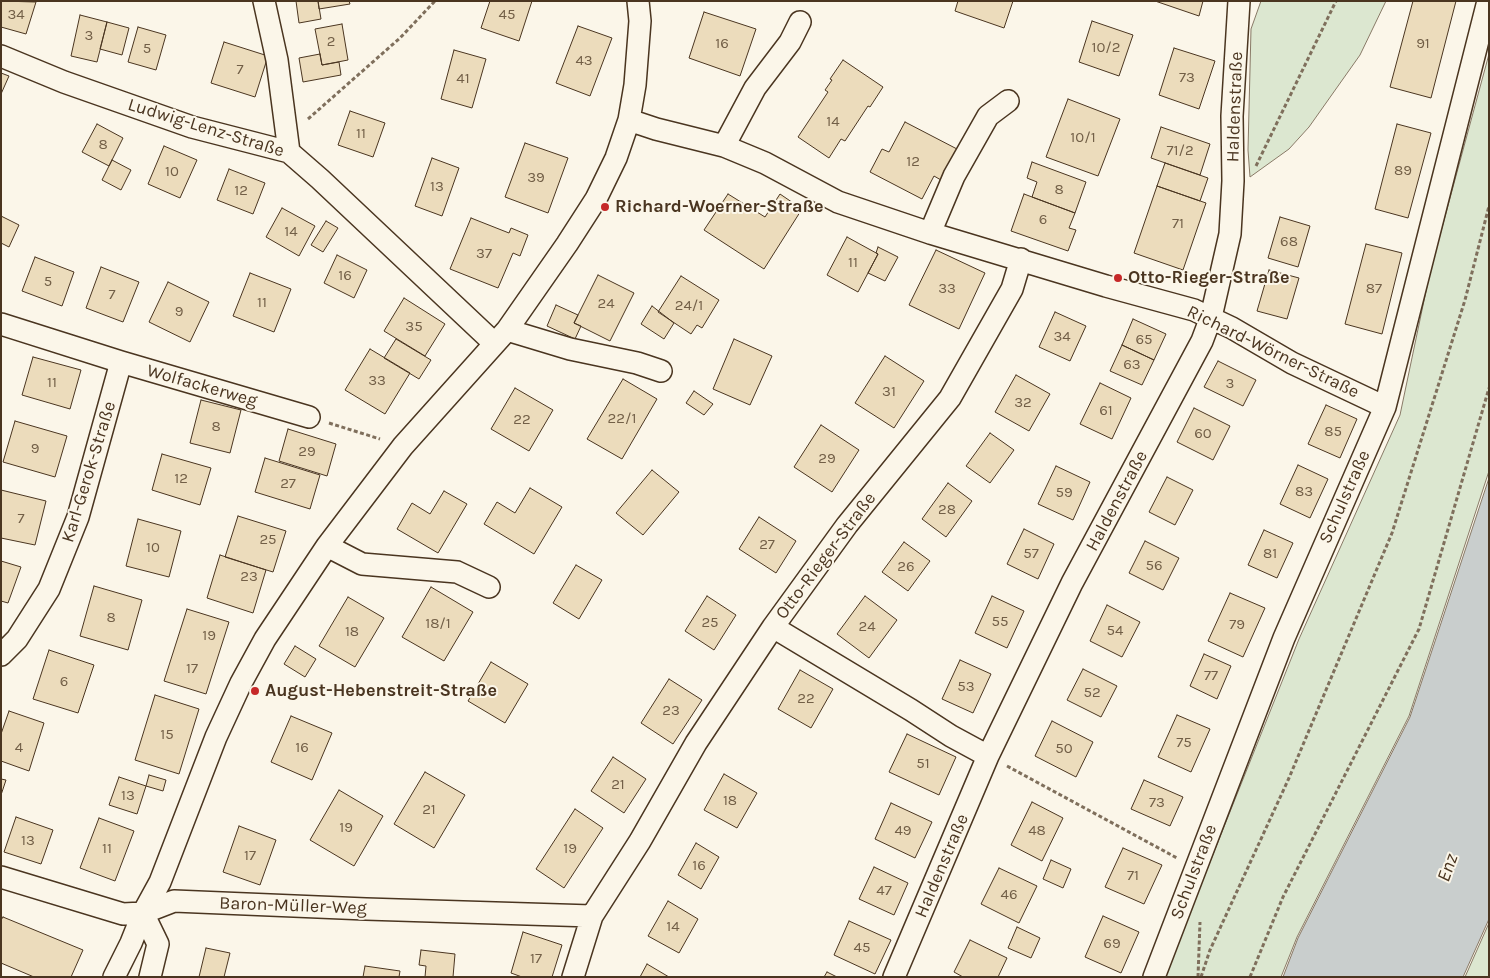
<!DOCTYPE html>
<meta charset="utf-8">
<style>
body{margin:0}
#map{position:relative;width:1490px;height:978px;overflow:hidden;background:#fbf6e9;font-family:Karla,sans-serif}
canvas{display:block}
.frame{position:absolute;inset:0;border:2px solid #4a3520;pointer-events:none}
</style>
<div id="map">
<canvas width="1490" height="978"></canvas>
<div class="frame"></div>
</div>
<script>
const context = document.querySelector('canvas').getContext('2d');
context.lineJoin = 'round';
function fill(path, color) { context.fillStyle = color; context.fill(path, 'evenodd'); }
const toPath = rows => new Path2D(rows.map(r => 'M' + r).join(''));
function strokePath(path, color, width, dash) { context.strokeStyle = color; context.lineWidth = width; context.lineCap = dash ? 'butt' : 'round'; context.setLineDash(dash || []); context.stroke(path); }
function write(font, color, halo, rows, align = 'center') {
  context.font = font + ' Karla,sans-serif'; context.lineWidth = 4; context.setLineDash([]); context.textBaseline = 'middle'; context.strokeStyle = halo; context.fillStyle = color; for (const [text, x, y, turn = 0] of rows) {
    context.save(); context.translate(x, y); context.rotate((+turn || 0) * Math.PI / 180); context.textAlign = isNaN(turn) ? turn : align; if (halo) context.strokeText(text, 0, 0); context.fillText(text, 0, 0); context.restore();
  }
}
const green = toPath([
 [1261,1,1386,1,1360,55,1309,127,1289,149,1250,177,1248,150,1251,29,1261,1],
 [1489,54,1489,471,1409,716,1297,937,1281,977,1164,977,1299,639,1400,415,1430,272,1489,54],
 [1489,923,1489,977,1465,977,1489,923]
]);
const water = toPath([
 [1489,478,1489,919,1463,977,1283,977,1298,938,1410,717,1489,478]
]);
const building = toPath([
 [1,1,36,2,26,34,1,27,1,1],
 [296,1,318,1,321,19,299,23,296,1],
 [318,1,349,1,350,4,319,9,318,1],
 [490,1,532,1,519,41,481,28,490,1],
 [958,1,1013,1,1004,28,955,11,958,1],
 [1155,1,1203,1,1199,16,1155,1],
 [1413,1,1456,1,1431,98,1390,87,1413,1],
 [704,12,756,29,740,76,689,58,704,12],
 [80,15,107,22,97,62,71,56,80,15],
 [1092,21,1133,35,1119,76,1079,62,1092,21],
 [107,22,129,28,122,55,100,49,107,22],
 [342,24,348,60,322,65,315,29,342,24],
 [578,26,612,38,590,96,556,83,578,26],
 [138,27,166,35,156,70,128,62,138,27],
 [224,42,268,56,255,97,211,83,224,42],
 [1174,48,1215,61,1199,109,1159,95,1174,48],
 [454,50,486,59,472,108,441,99,454,50],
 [320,54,322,65,339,62,341,75,303,82,299,58,320,54],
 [843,60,883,87,870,107,868,106,845,141,841,139,829,158,798,137,828,92,825,90,832,80,830,79,843,60],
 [1,73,9,76,1,94,1,73],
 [1068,99,1120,119,1098,176,1046,157,1068,99],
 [350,111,385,123,373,157,338,145,350,111],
 [905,122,957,149,941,180,934,176,922,199,870,172,882,149,889,152,905,122],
 [97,124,123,138,109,166,82,152,97,124],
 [1397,124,1431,133,1408,218,1375,209,1397,124],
 [1161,127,1210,144,1200,175,1151,158,1161,127],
 [525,143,568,158,548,213,505,197,525,143],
 [164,146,197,160,180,198,148,184,164,146],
 [432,158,459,168,442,216,415,206,432,158],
 [112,160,131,170,121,190,102,180,112,160],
 [1032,162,1086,182,1075,213,1032,197,1037,182,1027,178,1032,162],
 [1165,163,1208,178,1200,201,1157,186,1165,163],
 [229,169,265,183,253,214,217,200,229,169],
 [1157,186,1206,203,1183,270,1134,253,1157,186],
 [728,194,765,217,780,194,802,209,764,269,704,230,728,194],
 [1024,194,1075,213,1069,228,1076,230,1068,251,1011,231,1024,194],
 [282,208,315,226,299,256,266,237,282,208],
 [1,216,19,225,9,247,1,243,1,216],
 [1280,217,1310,226,1298,267,1268,258,1280,217],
 [471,218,509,233,511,228,528,235,520,256,513,253,498,288,450,269,471,218],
 [326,221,338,228,323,252,311,245,326,221],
 [847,237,878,254,858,292,827,275,847,237],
 [1366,244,1402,253,1382,334,1345,324,1366,244],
 [878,247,898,257,885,281,868,273,878,254,876,253,878,247],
 [936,250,985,273,959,329,909,305,936,250],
 [337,255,367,270,354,298,324,283,337,255],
 [35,257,74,272,62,306,22,291,35,257],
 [101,267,139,282,123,322,86,308,101,267],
 [1269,270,1299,278,1287,319,1257,311,1269,270],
 [250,273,291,289,274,332,233,316,250,273],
 [598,275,634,293,610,341,574,323,598,275],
 [681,276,719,300,702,328,697,325,691,334,658,312,681,276],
 [168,282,209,302,190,342,149,322,168,282],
 [404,298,445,324,425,356,384,331,404,298],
 [556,305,578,315,574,323,581,326,575,339,547,326,556,305],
 [652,306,674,323,664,339,641,324,652,306],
 [1055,312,1086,326,1070,361,1039,347,1055,312],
 [1133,319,1166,334,1154,360,1122,345,1133,319],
 [396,339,431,360,419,379,384,358,396,339],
 [734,339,772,356,750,405,713,389,734,339],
 [1122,345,1154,360,1142,385,1110,371,1122,345],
 [370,349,410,373,385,414,345,390,370,349],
 [885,356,924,381,894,428,855,403,885,356],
 [33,357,81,370,70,409,22,395,33,357],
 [1218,361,1256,380,1243,406,1204,387,1218,361],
 [1016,375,1050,394,1029,431,995,412,1016,375],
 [623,379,657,399,622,459,587,439,623,379],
 [1100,383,1131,398,1112,439,1080,424,1100,383],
 [515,388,553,410,529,451,491,429,515,388],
 [694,391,713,404,704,415,686,403,694,391],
 [201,400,241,410,230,453,190,443,201,400],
 [1326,405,1357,419,1340,458,1308,444,1326,405],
 [1194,408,1230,426,1213,460,1177,442,1194,408],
 [15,421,67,436,55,477,3,462,15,421],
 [821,425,859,450,832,492,794,467,821,425],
 [288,429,336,444,327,476,279,461,288,429],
 [990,433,1014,450,990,483,966,466,990,433],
 [162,454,211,468,200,505,152,490,162,454],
 [265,458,320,475,310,509,255,492,265,458],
 [1298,465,1328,479,1310,518,1280,504,1298,465],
 [1056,466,1090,482,1073,520,1038,504,1056,466],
 [652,470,679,492,643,535,616,513,652,470],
 [1167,477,1193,490,1175,525,1149,512,1167,477],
 [948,483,972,501,946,537,922,519,948,483],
 [530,488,562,507,534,554,484,524,497,502,515,513,530,488],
 [1,490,46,501,35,545,1,538,1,490],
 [444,491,467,504,438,553,397,529,412,503,430,514,444,491],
 [238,516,286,531,273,572,225,557,238,516],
 [759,517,796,541,776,573,739,549,759,517],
 [138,519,181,531,169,577,126,566,138,519],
 [1024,529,1054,544,1038,579,1007,564,1024,529],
 [1264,530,1293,543,1277,578,1248,565,1264,530],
 [1145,541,1179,558,1163,590,1129,573,1145,541],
 [904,542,930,561,908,591,882,572,904,542],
 [220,555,266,570,253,613,207,598,220,555],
 [1,561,21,567,8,603,1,601,1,561],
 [576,565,602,580,579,619,553,603,576,565],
 [94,586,142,600,128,650,80,636,94,586],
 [431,587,473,612,444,661,402,637,431,587],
 [1230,593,1265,608,1243,657,1208,641,1230,593],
 [707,596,736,615,714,650,685,631,707,596],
 [865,596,897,620,869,658,837,634,865,596],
 [992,596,1024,611,1007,648,975,633,992,596],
 [348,597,384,618,355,667,319,646,348,597],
 [1107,605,1140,622,1122,657,1090,641,1107,605],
 [187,609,229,622,206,694,164,681,187,609],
 [295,646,316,659,305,677,284,664,295,646],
 [49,650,94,665,78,713,33,699,49,650],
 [1204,654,1231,666,1217,699,1190,686,1204,654],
 [960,660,991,674,973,713,942,699,960,660],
 [491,662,528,684,505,723,468,701,491,662],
 [1083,669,1117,686,1101,717,1067,700,1083,669],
 [800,670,833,689,811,728,778,709,800,670],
 [669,679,702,700,673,744,641,723,669,679],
 [155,695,199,709,179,774,135,760,155,695],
 [9,711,44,723,29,771,1,761,1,734,9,711],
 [1177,715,1210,729,1191,772,1158,757,1177,715],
 [291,716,332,733,312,780,271,762,291,716],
 [1052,721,1093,742,1076,777,1035,756,1052,721],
 [907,734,956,757,939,795,889,772,907,734],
 [613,757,646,779,624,813,591,791,613,757],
 [425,772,465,795,434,848,394,824,425,772],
 [724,774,757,793,737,828,704,810,724,774],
 [149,775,166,780,163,791,146,786,149,775],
 [119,777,146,786,137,814,109,805,119,777],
 [1,779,6,780,1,795,1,779],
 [1144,780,1183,797,1170,826,1131,809,1144,780],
 [339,790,383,816,354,866,310,840,339,790],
 [1032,802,1063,818,1042,861,1011,845,1032,802],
 [891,803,932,822,915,858,875,839,891,803],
 [575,809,603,828,564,888,536,869,575,809],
 [16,817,53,830,41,864,4,852,16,817],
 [99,818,134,831,115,881,80,868,99,818],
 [239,826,276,840,260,885,223,872,239,826],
 [696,843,719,857,701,889,678,875,696,843],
 [1123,848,1162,865,1144,904,1105,887,1123,848],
 [1051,860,1071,869,1063,888,1043,879,1051,860],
 [874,867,908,883,894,915,859,899,874,867],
 [999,868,1037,886,1019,923,981,904,999,868],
 [668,901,698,919,679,953,648,936,668,901],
 [1103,916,1139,932,1121,973,1085,957,1103,916],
 [3,917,83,950,71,977,34,977,1,963,1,920,3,917],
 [849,921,891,940,875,974,834,955,849,921],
 [1017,927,1040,938,1031,958,1008,948,1017,927],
 [523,932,562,945,552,977,522,977,511,973,523,932],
 [970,940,1007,958,998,977,963,977,954,972,970,940],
 [206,948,230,953,224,977,199,977,206,948],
 [421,950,455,954,453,977,425,977,426,966,419,965,421,950],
 [647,964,669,977,640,977,647,964],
 [365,966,400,971,399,977,363,977,365,966],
 [827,972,837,977,824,977,827,972]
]);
const path = toPath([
 [308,119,400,38,435,1],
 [1256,166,1336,1],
 [329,423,380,439],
 [1007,766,1177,858],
 [1198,977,1200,922],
 [1201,977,1210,950,1289,778,1392,533,1465,300,1489,206],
 [1250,977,1283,897,1419,629,1489,388]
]);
const street = toPath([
 [264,1,277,60,289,152],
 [1,56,64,82,192,127,289,152,320,179,494,343],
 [629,120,656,129,724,146,765,163,838,202,930,233,1106,286,1194,310,1232,328,1292,363,1385,407],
 [724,146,755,88,790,42,800,22],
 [930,233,954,176,988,116,1008,101],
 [1,324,121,362,309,417],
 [507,330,570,349,637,363,661,371],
 [327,546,362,564,457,572,489,587],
 [773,627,911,710,951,736,988,756],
 [1,655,17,639,49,589,78,517,121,362],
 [1,877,123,914,143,913,174,901,366,909,592,916],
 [143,913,158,944,150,977],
 [114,977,131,943,143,913,160,882,216,737,241,683,265,639,327,546,403,446,507,330,567,244,596,199,616,158,629,120,635,85,640,21,638,1],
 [573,977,592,916,640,841,696,743,773,627,847,525,950,398,1012,289,1021,259],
 [894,977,988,756,1072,583,1202,341,1211,317,1230,234,1233,181,1232,116,1239,1],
 [1154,977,1284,638,1385,407,1488,1]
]);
const markers = [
 [605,207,5,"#c62828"],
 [1118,278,5,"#c62828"],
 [255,691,5,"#c62828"]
];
const numberNames = [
 ["34",16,15],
 ["45",507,15],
 ["3",89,36],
 ["2",331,42],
 ["16",722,44],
 ["91",1423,44],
 ["10/2",1106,48],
 ["5",147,49],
 ["43",584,61],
 ["7",240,70],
 ["73",1187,78],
 ["41",463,79],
 ["14",833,122],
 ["11",361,134],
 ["10/1",1083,138],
 ["8",103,145],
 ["71/2",1180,151],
 ["12",913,162],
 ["89",1403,171],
 ["10",172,172],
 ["39",536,178],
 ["13",437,187],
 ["8",1059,190],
 ["12",241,191],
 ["6",1043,220],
 ["71",1178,224],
 ["14",291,232],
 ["68",1289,242],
 ["37",484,254],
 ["11",853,263],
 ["16",345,276],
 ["5",48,282],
 ["33",947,289],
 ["87",1374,289],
 ["7",112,295],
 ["11",262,303],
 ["24",606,304],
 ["24/1",689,306],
 ["9",179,312],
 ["35",414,327],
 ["34",1062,337],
 ["65",1144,340],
 ["63",1132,365],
 ["33",377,381],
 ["11",52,383],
 ["3",1230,384],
 ["31",889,392],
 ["32",1023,403],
 ["61",1106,411],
 ["22/1",622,419],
 ["22",522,420],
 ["8",216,427],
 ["85",1333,432],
 ["60",1203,434],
 ["9",35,449],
 ["29",307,452],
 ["29",827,459],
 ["12",181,479],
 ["27",288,484],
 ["83",1304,492],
 ["59",1064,493],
 ["28",947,510],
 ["7",21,519],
 ["25",268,540],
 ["27",767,545],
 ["10",153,548],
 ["57",1031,554],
 ["81",1270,554],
 ["56",1154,566],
 ["26",906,567],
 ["23",249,577],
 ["8",111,618],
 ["55",1000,622],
 ["25",710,623],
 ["18/1",438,624],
 ["79",1237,625],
 ["24",867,627],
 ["54",1115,631],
 ["18",352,632],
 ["19",209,636],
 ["17",192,669],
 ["77",1211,676],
 ["6",64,682],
 ["53",966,687],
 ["52",1092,693],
 ["22",806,699],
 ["23",671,711],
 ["15",167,735],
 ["75",1184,743],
 ["4",19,748],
 ["16",302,748],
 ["50",1064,749],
 ["51",923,764],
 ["21",618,785],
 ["13",128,796],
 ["18",730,801],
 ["73",1157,803],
 ["21",429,810],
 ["19",346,828],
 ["49",903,831],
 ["48",1037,831],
 ["13",28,841],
 ["11",107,849],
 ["19",570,849],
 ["17",250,856],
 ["16",699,866],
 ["71",1133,876],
 ["47",884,891],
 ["46",1009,895],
 ["14",673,927],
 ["69",1112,944],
 ["45",862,948],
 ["17",536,959]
];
const streetNames = [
 ["Haldenstraße",1235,107,-88],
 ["Ludwig-Lenz-Straße",206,128,17],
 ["Richard-Wörner-Straße",1273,352,26],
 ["Wolfackerweg",202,386,16],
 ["Karl-Gerok-Straße",89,472,-73],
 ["Schulstraße",1345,497,-66],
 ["Haldenstraße",1117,501,-62],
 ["Otto-Rieger-Straße",826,556,-53],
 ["Haldenstraße",942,866,-67],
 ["Schulstraße",1194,872,-69],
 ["Baron-Müller-Weg",293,906,2]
];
const poiNames = [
 ["Richard-Woerner-Straße",615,207],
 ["Otto-Rieger-Straße",1128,278],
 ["August-Hebenstreit-Straße",265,691]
];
const waterNames = [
 ["Enz",1448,868,-70]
];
fill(green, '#dce7d0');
strokePath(green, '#887966', 1);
fill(water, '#c9cecd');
strokePath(water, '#887966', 1);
fill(building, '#ecdcbc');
strokePath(building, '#4a3520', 1);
strokePath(street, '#4a3520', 24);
strokePath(path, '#7f6f5c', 3, [4, 2.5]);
strokePath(street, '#fbf6e9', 21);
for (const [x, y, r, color] of markers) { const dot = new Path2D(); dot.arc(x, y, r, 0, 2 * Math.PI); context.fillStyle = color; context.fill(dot); strokePath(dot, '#fbf6e9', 2); }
write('15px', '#725f47', null, numberNames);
write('18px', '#4a3520', '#fbf6e9', streetNames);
write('bold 18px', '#4a3520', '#fbf6e9', poiNames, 'left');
write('italic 19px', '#4a3520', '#fbf6e9', waterNames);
</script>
